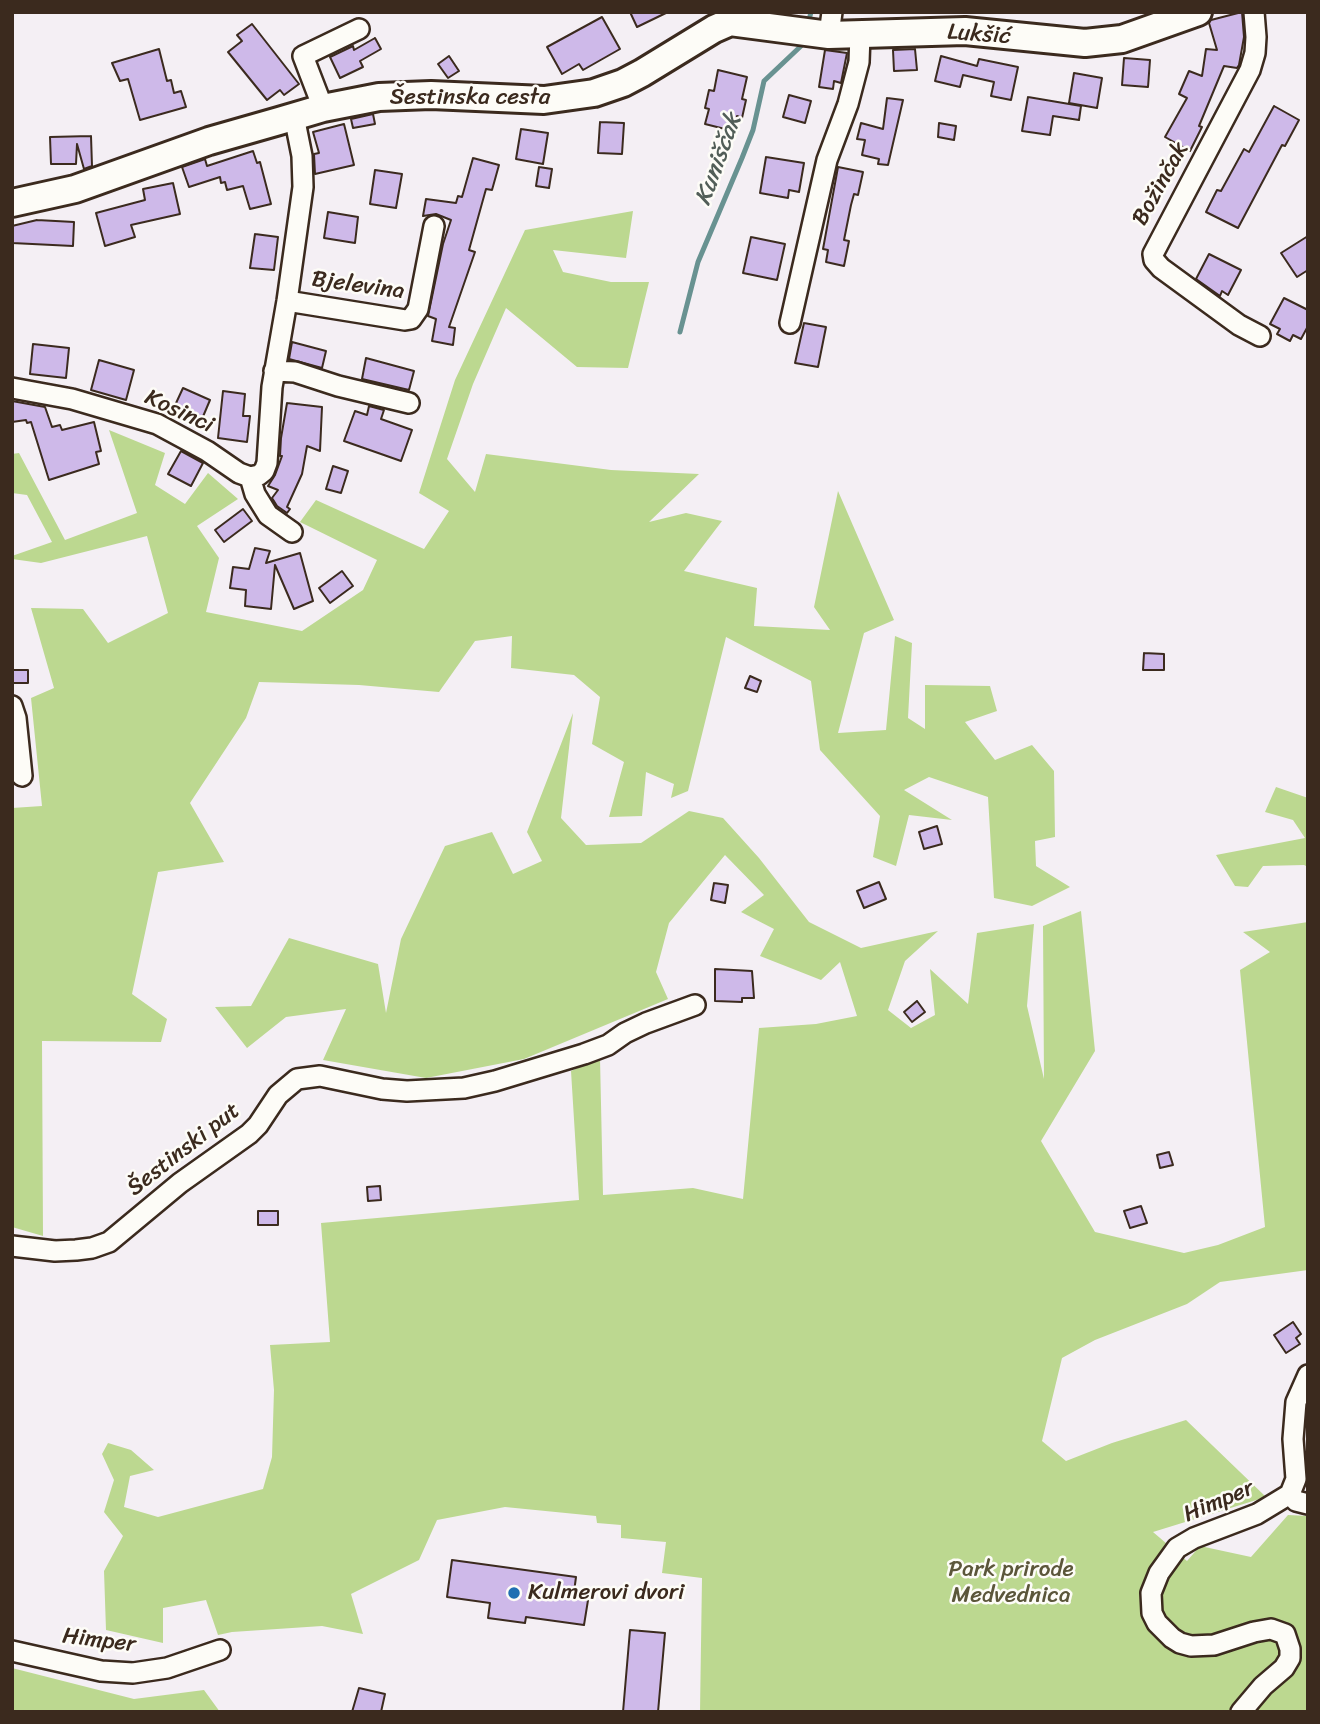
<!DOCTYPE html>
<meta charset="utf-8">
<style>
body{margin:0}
#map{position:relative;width:1320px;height:1724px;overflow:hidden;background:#f4eff4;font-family:Sriracha,sans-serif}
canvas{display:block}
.frame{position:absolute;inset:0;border:14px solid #3b2a1e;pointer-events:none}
</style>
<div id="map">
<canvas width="1320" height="1724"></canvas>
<div class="frame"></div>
</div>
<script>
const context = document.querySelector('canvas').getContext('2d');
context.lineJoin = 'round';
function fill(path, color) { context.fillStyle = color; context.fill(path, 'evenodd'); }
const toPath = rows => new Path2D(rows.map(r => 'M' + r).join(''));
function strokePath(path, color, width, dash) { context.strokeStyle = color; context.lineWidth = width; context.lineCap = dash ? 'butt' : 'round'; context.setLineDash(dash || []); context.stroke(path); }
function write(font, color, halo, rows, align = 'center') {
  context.font = font + ' Sriracha,sans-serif'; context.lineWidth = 5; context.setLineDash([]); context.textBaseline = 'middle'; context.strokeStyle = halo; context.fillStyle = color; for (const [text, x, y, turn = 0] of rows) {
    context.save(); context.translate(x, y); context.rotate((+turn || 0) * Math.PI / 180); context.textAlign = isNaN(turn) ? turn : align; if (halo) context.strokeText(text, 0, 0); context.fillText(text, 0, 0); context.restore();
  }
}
const green = toPath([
 [633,211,626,258,553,250,563,272,611,282,649,282,628,368,577,367,506,308,473,384,447,459,475,492,486,454,611,470,699,474,649,522,686,513,722,521,684,571,757,588,754,626,830,630,814,607,838,491,894,620,864,633,838,733,886,730,895,636,912,643,908,718,925,729,925,685,990,686,997,711,965,722,995,760,1032,745,1054,771,1055,837,1035,841,1036,866,1070,887,1032,906,994,898,988,797,929,777,904,790,952,820,909,815,896,866,873,857,880,816,820,750,811,681,726,637,688,791,671,798,674,784,646,772,642,816,609,817,624,762,592,744,600,697,574,675,511,668,512,636,475,641,439,692,359,685,259,682,246,718,190,803,224,862,158,872,132,994,167,1019,161,1042,42,1041,43,1236,12,1227,12,808,42,806,31,698,54,688,31,608,83,609,108,643,168,613,147,536,41,563,12,559,12,556,52,542,27,495,12,493,12,454,19,453,65,540,137,513,109,430,165,453,155,485,185,504,208,473,238,499,197,526,219,558,206,612,302,631,363,590,377,560,300,522,316,500,424,549,449,511,419,493,455,380,525,230],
 [573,713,561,818,586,845,641,843,689,811,723,818,759,858,809,922,861,948,938,931,905,961,888,1010,911,1028,935,1015,930,969,968,1004,977,933,1034,924,1027,1006,1044,1079,1043,926,1081,911,1095,1051,1041,1141,1095,1232,1184,1253,1218,1245,1265,1227,1240,970,1270,952,1243,932,1308,922,1308,1270,1220,1282,1187,1304,1095,1340,1062,1358,1042,1441,1066,1461,1112,1443,1186,1420,1266,1497,1153,1532,1187,1561,1200,1546,1251,1557,1288,1515,1308,1516,1308,1712,700,1712,702,1578,662,1573,666,1542,621,1538,621,1525,597,1523,596,1516,505,1507,437,1520,419,1560,351,1594,363,1634,322,1626,232,1632,218,1635,206,1600,163,1608,163,1643,106,1630,104,1571,123,1536,104,1512,114,1480,102,1454,108,1443,131,1450,154,1470,130,1476,124,1507,158,1517,263,1489,272,1457,274,1390,270,1345,330,1342,321,1223,579,1200,571,1071,600,1058,603,1195,693,1188,743,1199,759,1028,816,1024,857,1016,840,962,821,980,760,956,774,929,741,912,764,895,725,855,669,923,656,972,668,999,524,1059,426,1078,323,1060,346,1009,286,1017,247,1048,215,1007,251,1006,289,938,378,964,386,1013,401,939,445,846,492,832,513,874,542,861,527,832],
 [1276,787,1308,798,1308,867,1304,865,1263,866,1248,887,1235,886,1216,855,1305,838,1293,820,1265,812],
 [12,1668,134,1699,204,1690,220,1712,12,1712]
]);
const stream = toPath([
 [808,24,811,12],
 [680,332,698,262,742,158,753,130,764,81,801,46,803,40]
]);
const building = toPath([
 [630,12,668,12,637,27,630,12],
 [1242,12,1244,37,1239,65,1237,68,1224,66,1199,126,1202,127,1190,151,1165,137,1187,98,1179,94,1189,71,1202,76,1206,49,1217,50,1209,23,1211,20,1242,12],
 [602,17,620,49,583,70,579,64,562,74,547,47,602,17],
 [252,24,299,84,284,95,280,90,267,100,228,52,242,41,237,35,252,24],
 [375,38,381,49,360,61,363,67,340,78,330,57,353,46,354,50,375,38],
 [159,49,167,81,171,80,174,93,181,91,186,107,140,120,128,79,120,81,112,63,159,49],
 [915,49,917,70,894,71,893,50,915,49],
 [825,50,847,53,841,83,834,81,833,89,819,87,825,50],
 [449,56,459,71,448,78,438,64,449,56],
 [941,56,977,66,979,59,1018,67,1011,100,991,96,994,82,963,75,960,87,935,81,941,56],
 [1124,58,1150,60,1148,87,1122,85,1124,58],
 [718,70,747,77,742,99,746,100,742,118,737,116,733,131,705,124,709,109,705,108,709,90,714,91,718,70],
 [1074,73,1102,78,1097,108,1069,103,1074,73],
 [789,95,811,101,805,123,783,117,789,95],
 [1028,97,1081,106,1079,120,1053,116,1050,135,1022,131,1028,97],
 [887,98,903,100,888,165,878,164,879,159,862,155,865,140,857,139,861,123,883,129,887,98],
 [1274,106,1299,120,1285,146,1282,145,1238,228,1206,212,1217,190,1221,191,1244,149,1249,152,1274,106],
 [373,114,375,124,353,128,351,119,373,114],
 [600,122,624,123,622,154,598,153,600,122],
 [939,123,956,126,954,140,938,137,939,123],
 [344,124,354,165,315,174,314,154,319,153,313,132,344,124],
 [521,129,548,133,543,164,516,159,521,129],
 [91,136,92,166,84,169,77,144,76,164,51,164,50,137,91,136],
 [253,151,257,163,260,162,271,204,250,209,243,186,227,190,225,182,221,183,220,177,189,187,182,167,205,159,207,166,253,151],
 [766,157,804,163,799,192,789,190,788,198,760,193,766,157],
 [473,158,499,165,492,190,486,189,469,250,475,252,449,327,455,328,453,345,432,341,436,319,428,316,443,244,451,220,436,214,423,216,426,199,456,203,458,196,462,197,473,158],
 [539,167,552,169,549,188,536,186,539,167],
 [838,167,863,172,858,195,854,194,851,205,844,240,849,241,844,266,826,262,828,250,823,249,838,167],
 [375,170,402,174,396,208,370,204,375,170],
 [173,183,180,214,131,225,135,237,105,246,96,213,145,200,143,189,173,183],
 [328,212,358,217,355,243,324,238,328,212],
 [37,220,74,222,73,246,12,243,12,226,37,220],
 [255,234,278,237,274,270,250,268,255,234],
 [1308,236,1308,270,1297,277,1281,253,1308,236],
 [751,237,785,244,777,280,743,273,751,237],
 [1209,254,1241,270,1228,295,1222,291,1220,296,1196,279,1209,254],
 [1284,298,1308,310,1308,326,1301,339,1293,335,1290,341,1277,334,1280,329,1270,324,1284,298],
 [804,323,826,327,818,367,795,363,804,323],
 [292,342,326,351,322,368,289,359,292,342],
 [33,344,69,348,66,378,30,374,33,344],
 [366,358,414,371,409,390,362,379,366,358],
 [99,360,134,370,126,400,91,390,99,360],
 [183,388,210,400,199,426,171,414,183,388],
 [223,391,245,394,243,416,250,416,247,442,218,438,223,391],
 [12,401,45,407,52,427,60,425,62,430,94,422,101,451,96,452,99,464,49,480,31,422,27,423,26,420,12,422,12,401],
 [287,403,322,407,320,451,307,446,302,474,287,507,290,509,287,513,277,506,272,498,278,490,268,486,275,475,282,456,280,456,281,438,287,403],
 [369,406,384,410,381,419,412,430,401,461,344,441,355,411,367,415,369,406],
 [181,451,203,463,191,486,168,474,181,451],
 [333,466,348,471,341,493,326,489,333,466],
 [243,509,252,521,224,542,215,530,243,509],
 [255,548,270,551,266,563,300,553,313,601,294,609,275,565,271,609,245,606,246,590,230,588,233,567,249,569,255,548],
 [342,571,353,586,330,603,319,588,342,571],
 [1144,653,1164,654,1164,670,1143,670,1144,653],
 [12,670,28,670,28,683,12,683,12,670],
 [750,676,761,681,757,692,745,688,750,676],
 [937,826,942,844,924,849,919,832,937,826],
 [879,882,886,899,864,908,857,891,879,882],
 [714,883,728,885,725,903,711,900,714,883],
 [715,969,752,971,754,998,742,998,742,1002,715,1001,715,969],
 [917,1001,925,1012,912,1022,904,1012,917,1001],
 [1169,1152,1173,1165,1160,1168,1157,1155,1169,1152],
 [380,1186,381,1200,368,1201,367,1187,380,1186],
 [1141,1206,1147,1223,1130,1228,1124,1211,1141,1206],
 [258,1211,278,1211,278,1225,258,1225,258,1211],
 [1293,1322,1301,1334,1296,1338,1300,1344,1286,1353,1274,1335,1293,1322],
 [452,1560,576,1577,574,1592,589,1594,584,1625,526,1617,525,1623,488,1618,490,1603,447,1597,452,1560],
 [630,1630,665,1633,658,1712,623,1712,630,1630],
 [359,1688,385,1694,381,1712,352,1712,359,1688]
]);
const street = toPath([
 [1254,12,1256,37,1255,53,1250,70,1153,254,1154,260,1161,268,1239,325,1260,336],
 [829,35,832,12],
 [323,108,303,56,359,29],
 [287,301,405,320,411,319,418,309,434,226],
 [790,323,827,160,848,104,859,62,860,35],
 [274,371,295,372,338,386,409,403],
 [12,388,72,399,157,424,207,451,239,473,250,477],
 [250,477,259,475,264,471,267,463,272,387,287,301,303,187,302,156,294,116],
 [250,477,255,494,268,515,292,532],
 [12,706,16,718,22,776],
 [12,1246,55,1251,76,1250,92,1248,109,1242,180,1183,249,1134,258,1125,278,1095,297,1079,320,1076,382,1089,407,1091,464,1088,495,1081,584,1054,608,1045,625,1033,646,1023,695,1005],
 [1290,1494,1296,1501,1308,1504],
 [12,1651,101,1671,133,1673,167,1668,220,1650],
 [1241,1712,1263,1686,1284,1668,1290,1658,1290,1649,1285,1634,1271,1629,1254,1632,1214,1645,1191,1646,1180,1643,1172,1638,1157,1623,1152,1613,1151,1593,1159,1573,1177,1548,1194,1538,1257,1514,1290,1494,1296,1479,1293,1439,1296,1402,1308,1375]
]);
const secondary = toPath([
 [12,203,75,189,209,141,279,121,323,108,379,97,431,95,544,100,594,93,623,83,642,73,714,29,730,22,829,35,965,31,1085,43,1122,39,1198,12]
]);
const markers = [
 [514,1593,7,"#1f6fb2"]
];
const streetNames = [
 ["Lukšić",979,35,4],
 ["Šestinska cesta",470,98],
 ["Božinčak",1161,184,-61],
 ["Bjelevina",358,286,8],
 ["Kosinci",179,412,25],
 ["Šestinski put",184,1150,-38],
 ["Himper",1219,1502,-23],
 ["Himper",99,1641,7]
];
const parkNames = [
 ["Park prirode",1011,1570],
 ["Medvednica",1011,1596]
];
const poiNames = [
 ["Kulmerovi dvori",528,1593]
];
const waterNames = [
 ["Kuniščak",719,160,-70]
];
fill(green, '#bcd890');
strokePath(stream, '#689291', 5);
fill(building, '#ceb9e9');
strokePath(building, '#3b2a1e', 2);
strokePath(street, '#3b2a1e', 24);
strokePath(secondary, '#3b2a1e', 32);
strokePath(street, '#fdfcf7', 19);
strokePath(secondary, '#fdfcf7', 26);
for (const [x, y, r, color] of markers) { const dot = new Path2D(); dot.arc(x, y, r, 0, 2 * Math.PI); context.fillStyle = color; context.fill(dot); strokePath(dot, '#fdfcf7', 2.5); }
write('23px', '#3b2a1e', '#fdfcf7', streetNames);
write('23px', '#5b563a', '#fdfcf7', parkNames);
write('23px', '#3b2a1e', '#fdfcf7', poiNames, 'left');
write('italic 24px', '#525e58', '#fdfcf7', waterNames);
</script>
